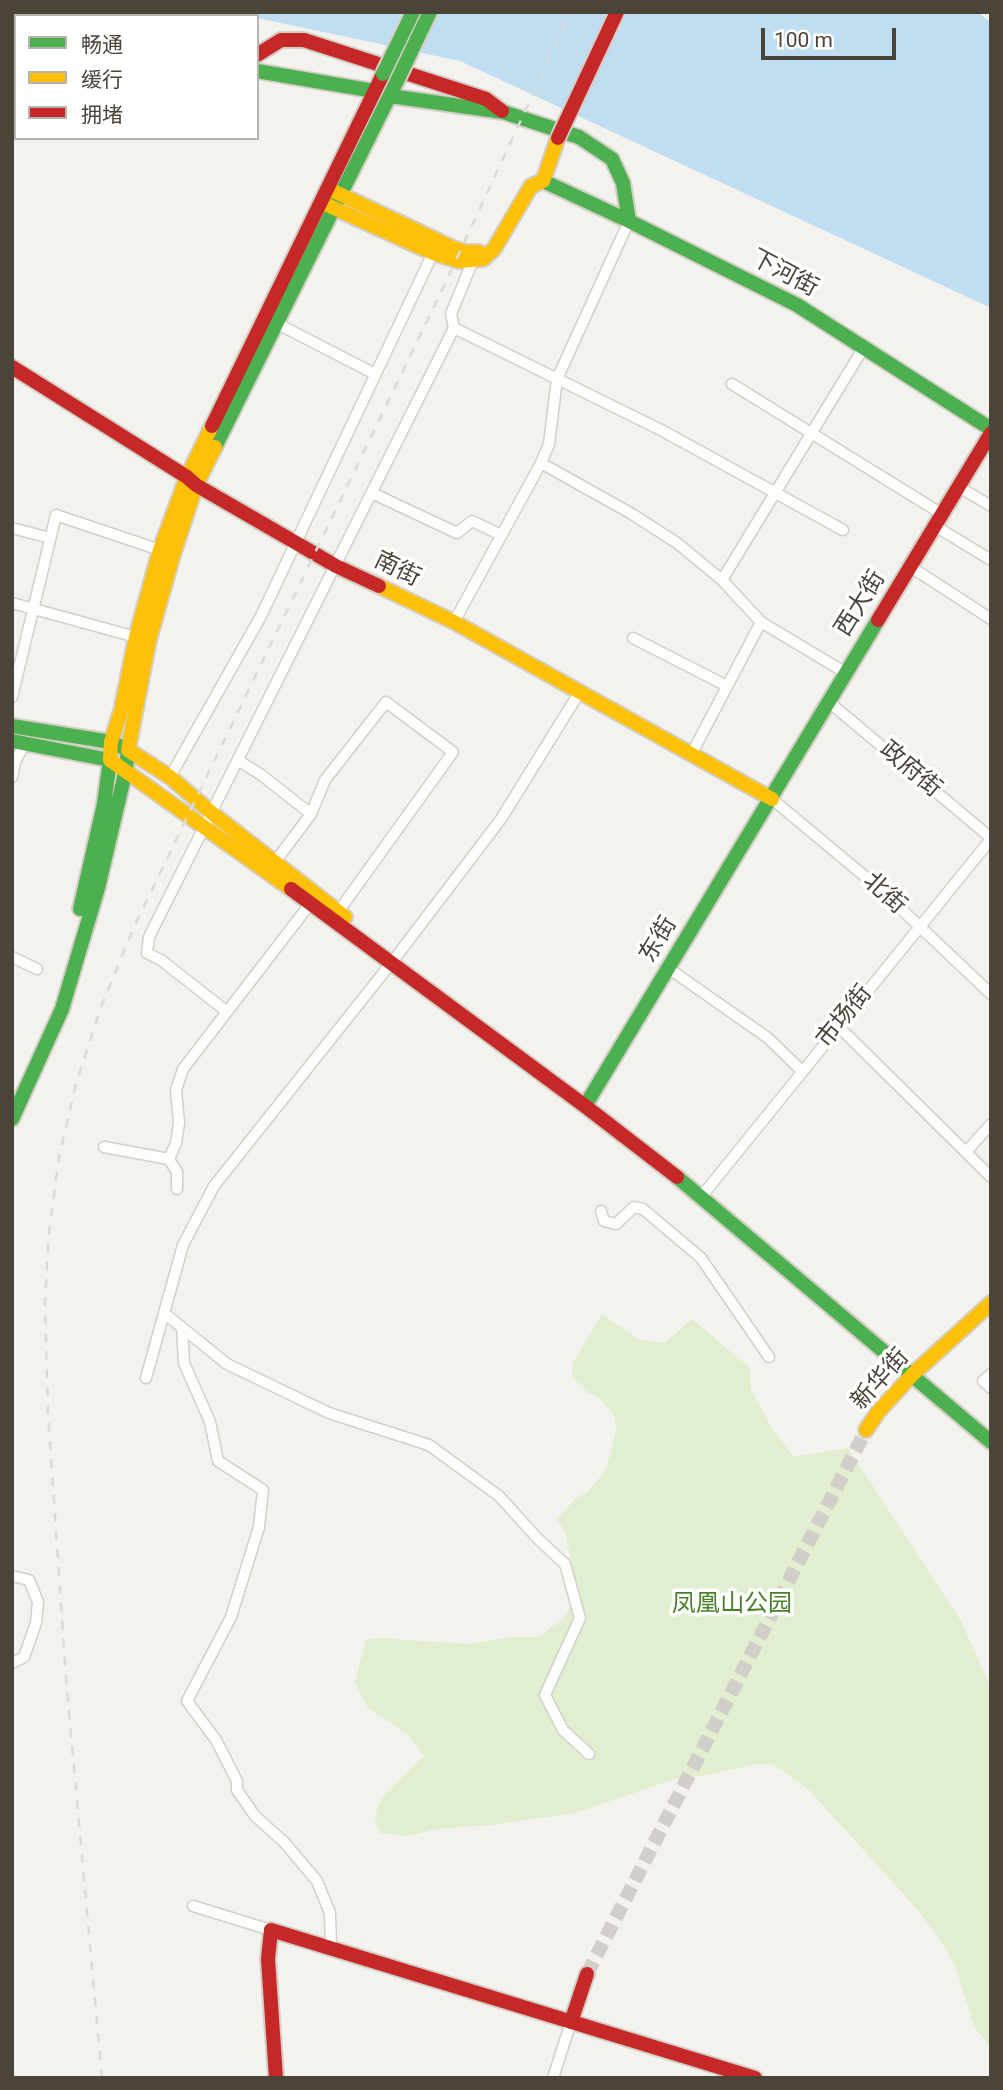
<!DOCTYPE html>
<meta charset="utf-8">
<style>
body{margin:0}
#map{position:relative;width:1003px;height:2090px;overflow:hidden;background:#f4f2ee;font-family:Roboto,"Noto Sans SC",sans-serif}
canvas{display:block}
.frame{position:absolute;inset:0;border:14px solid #4b4439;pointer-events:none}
.legend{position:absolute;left:14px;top:14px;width:245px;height:126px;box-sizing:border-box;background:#fff;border:2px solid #b7b4b0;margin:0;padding:9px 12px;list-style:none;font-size:21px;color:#4b4439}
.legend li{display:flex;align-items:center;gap:14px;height:35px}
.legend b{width:35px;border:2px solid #b7b4b0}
.scale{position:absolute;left:761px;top:28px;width:135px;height:32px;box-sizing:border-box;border:4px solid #4b4439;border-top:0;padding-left:9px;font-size:21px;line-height:24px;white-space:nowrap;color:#4b4439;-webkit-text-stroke:5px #fff;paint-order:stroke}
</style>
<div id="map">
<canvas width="1003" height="2090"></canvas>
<div class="frame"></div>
<ul class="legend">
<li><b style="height:9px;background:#4caf50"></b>畅通</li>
<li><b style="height:9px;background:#ffc107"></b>缓行</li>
<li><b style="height:9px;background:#c62828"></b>拥堵</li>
</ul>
<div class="scale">100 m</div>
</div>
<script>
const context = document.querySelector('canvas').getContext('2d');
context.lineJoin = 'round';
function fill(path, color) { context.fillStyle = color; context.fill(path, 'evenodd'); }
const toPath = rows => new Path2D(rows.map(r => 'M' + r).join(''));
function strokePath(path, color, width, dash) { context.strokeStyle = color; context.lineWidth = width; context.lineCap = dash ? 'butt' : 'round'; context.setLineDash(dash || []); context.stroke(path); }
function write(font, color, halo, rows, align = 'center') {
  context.font = font + ' Roboto,"Noto Sans SC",sans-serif'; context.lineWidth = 7; context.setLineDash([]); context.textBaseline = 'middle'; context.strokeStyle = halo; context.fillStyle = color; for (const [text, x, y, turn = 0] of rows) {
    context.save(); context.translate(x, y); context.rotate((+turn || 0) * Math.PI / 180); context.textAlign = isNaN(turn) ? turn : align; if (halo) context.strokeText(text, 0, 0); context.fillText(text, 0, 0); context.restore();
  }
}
const green = toPath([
 [602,1314,640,1340,665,1343,692,1319,750,1368,751,1389,772,1429,794,1457,848,1448,961,1621,991,1688,991,2048,974,2027,957,1971,943,1944,917,1909,808,1789,772,1764,757,1764,706,1775,675,1779,575,1813,490,1825,438,1829,408,1836,380,1833,375,1821,378,1806,385,1794,424,1756,407,1734,368,1708,361,1695,355,1682,366,1640,380,1638,469,1644,512,1637,539,1637,566,1616,571,1603,574,1574,565,1531,557,1519,576,1498,588,1492,606,1470,616,1430,615,1417,600,1398,587,1392,572,1377,573,1363]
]);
const water = toPath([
 [229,12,978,12,991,23,991,308,460,61,257,18,257,16]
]);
const secondaryTunnel = toPath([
 [587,1974,866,1430]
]);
const street = toPath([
 [278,324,375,374],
 [454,328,663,431,843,530],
 [732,384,942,514],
 [541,463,632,514,677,543,722,580,761,622,846,673],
 [959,487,991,506],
 [372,493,457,533,472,521,501,535],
 [935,526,991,560],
 [12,528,50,538],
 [911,567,991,619],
 [722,580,864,347],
 [12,603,136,637],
 [454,622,541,463,549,444,557,379,629,221],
 [633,638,727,686],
 [12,697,56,515,160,550],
 [829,702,991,838],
 [691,755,761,622],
 [239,761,260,774,311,814],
 [12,777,15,762,25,743],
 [170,777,261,616,433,253],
 [772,799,880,889,991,994],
 [275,862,311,814,325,780,386,702,453,752,338,912],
 [12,957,37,969],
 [668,968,768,1038,802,1071],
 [226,1011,161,960,147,953,149,937,454,328,451,314,475,255],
 [838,1026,991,1177],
 [104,1147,169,1159,177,1172,177,1189],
 [966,1152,991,1124],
 [169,1159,176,1143,179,1123,176,1090,183,1069,310,904],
 [701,1197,991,839],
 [601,1211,604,1221,616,1224,634,1207,643,1209,701,1258,769,1357],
 [164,1313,227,1364,329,1413,429,1445,499,1496,538,1539,565,1564,580,1618,545,1695,563,1730,589,1754],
 [182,1328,184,1363,210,1422,218,1461,263,1490,259,1527,231,1617,187,1701,216,1740,237,1781,237,1790,255,1816,284,1842,317,1881,330,1913,331,1948],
 [991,1374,983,1381,991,1388],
 [146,1378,183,1245,214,1186,396,957,501,819,579,693],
 [12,1576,29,1580,38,1602,36,1623,24,1657,12,1663],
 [193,1906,271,1930],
 [553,2078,571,2022]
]);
const fast = toPath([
 [257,71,374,91],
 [390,96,503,112,579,137,612,159,623,183,629,221],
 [543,181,629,221,797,305,991,429],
 [215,447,397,81],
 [12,726,111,742,128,750,126,769,98,888,62,1009,12,1119],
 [12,741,110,760,104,804,80,909],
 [585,1106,878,620],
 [677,1177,991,1442]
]);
const slow = toPath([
 [12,62,16,61],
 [331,190,453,248,465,252,479,252],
 [325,204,433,253,459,261,483,259,494,249,531,186,543,181,558,138],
 [212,426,187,477,160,550,136,637,121,711,111,742,110,760,291,889],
 [215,447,196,485,173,555,149,640,128,750,170,777,213,814,345,917],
 [379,586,454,622,772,799],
 [866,1430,878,1412,913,1374,991,1303]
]);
const jam = toPath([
 [257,55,281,40,304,40,486,99,502,111],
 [12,367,187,477,196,485,336,566,379,586],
 [212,426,383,74],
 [878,620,991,433],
 [291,889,585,1106,677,1177],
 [571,2022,587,1974],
 [276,2078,268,1959,271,1930,755,2078]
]);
const rail = toPath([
 [102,2078,66,1678,48,1412,45,1301,49,1232,59,1157,76,1084,101,1007,134,927,443,288,571,12]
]);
const fastBridge = toPath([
 [383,74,413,12],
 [397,81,430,12]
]);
const jamBridge = toPath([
 [558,138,617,12]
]);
const streetNames = [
 ["下河街",784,274,28],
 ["南街",397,570,26],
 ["西大街",861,604,-58],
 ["政府街",910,770,40],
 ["北街",884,894,42],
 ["东街",659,940,-59],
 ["市场街",845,1017,-51],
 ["新华街",881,1380,-48]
];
const parkNames = [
 ["凤凰山公园",732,1605]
];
fill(green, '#e1eecf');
fill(water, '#c0ddf1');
strokePath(secondaryTunnel, '#d2cfca', 14, [14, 7]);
strokePath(street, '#d2d0cb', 13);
strokePath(fast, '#d3cfc5', 18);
strokePath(slow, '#d3cfc5', 18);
strokePath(jam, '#d3cfc5', 18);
strokePath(street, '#fdfdfc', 10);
strokePath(fast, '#4caf50', 14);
strokePath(slow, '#ffc107', 14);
strokePath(jam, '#c62828', 14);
strokePath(rail, '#dbdbda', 2.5, [9, 9]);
strokePath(fastBridge, '#d3cfc5', 18, []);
strokePath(jamBridge, '#d3cfc5', 18, []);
strokePath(fastBridge, '#4caf50', 14);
strokePath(jamBridge, '#c62828', 14);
write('24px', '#4b4439', '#fff', streetNames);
write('24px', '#4a7f2a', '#fff', parkNames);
</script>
